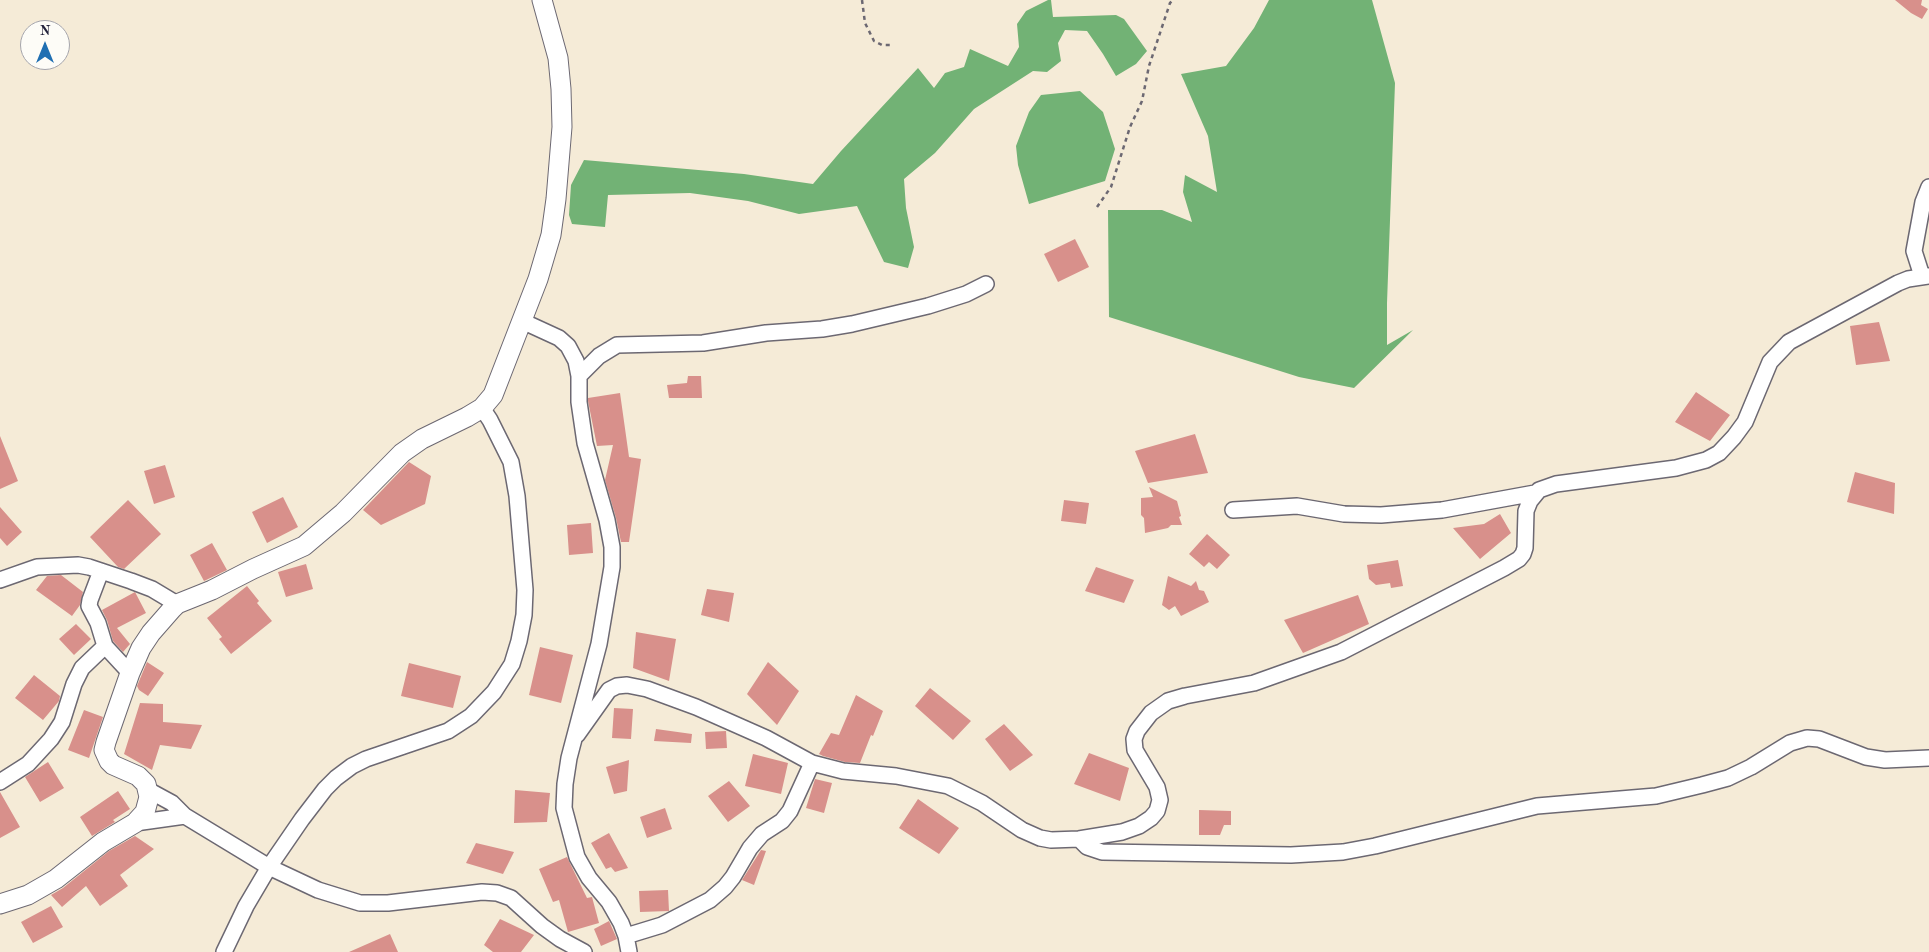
<!DOCTYPE html>
<style>
body{margin:0}
#map{position:relative;width:1929px;height:952px;overflow:hidden;background:#f5ebd7;font-family:"Old Standard TT",serif}
canvas{display:block}
.north{position:absolute;left:20px;top:20px;width:50px;height:50px;box-sizing:border-box;background:#fdfcf7;border:1px solid #a5a5ac;border-radius:50%;rotate:0deg;font-size:14px;font-weight:700;line-height:20px;text-align:center;color:#22223b}
.north::after{content:'';display:block;margin:auto;width:18px;height:22px;background:#1f6fb2;clip-path:polygon(50% 0,100% 100%,50% 72%,0 100%)}
</style>
<div id="map">
<canvas width="1929" height="952"></canvas>
<div class="north">N</div>
</div>
<script>
const context = document.querySelector('canvas').getContext('2d');
context.lineJoin = 'round';
function fill(path, color) { context.fillStyle = color; context.fill(path, 'evenodd'); }
const toPath = rows => new Path2D(rows.map(r => 'M' + r).join(''));
function strokePath(path, color, width, dash) { context.strokeStyle = color; context.lineWidth = width; context.lineCap = dash ? 'butt' : 'round'; context.setLineDash(dash || []); context.stroke(path); }
const forest = toPath([
 [1048,0,1051,0,1053,17,1116,15,1124,19,1147,51,1136,64,1116,76,1103,54,1087,31,1065,30,1058,43,1061,61,1047,72,1033,71,974,109,935,153,904,179,906,208,914,247,908,268,884,262,857,206,799,214,748,201,690,193,608,195,605,227,572,224,569,215,571,185,584,160,744,174,813,184,841,151,918,68,934,88,945,73,964,67,970,49,1008,66,1019,47,1017,24,1026,11],
 [1269,0,1372,0,1395,83,1387,303,1387,345,1413,330,1354,388,1299,377,1109,317,1108,210,1162,210,1192,222,1183,192,1185,175,1217,192,1208,136,1181,74,1226,66,1254,28],
 [1080,91,1103,112,1115,149,1105,181,1029,204,1018,165,1016,146,1029,112,1041,95]
]);
const building = toPath([
 [1895,0,1922,0,1921,5,1928,9,1922,19,1911,13],
 [1075,239,1089,267,1058,282,1044,254],
 [1879,322,1890,361,1856,365,1850,326],
 [688,376,701,376,702,398,669,398,667,385,687,383],
 [1696,392,1730,415,1710,441,1675,422],
 [620,393,629,457,641,459,629,542,621,542,616,518,605,480,613,445,597,446,588,401,588,398],
 [1195,434,1208,473,1148,483,1135,451],
 [0,436,18,481,0,489],
 [409,462,431,476,425,504,381,525,363,510],
 [165,465,175,497,154,504,144,471],
 [1855,472,1895,483,1894,514,1847,502],
 [1149,487,1177,501,1181,516,1179,517,1182,525,1171,525,1168,528,1145,533,1144,518,1141,515,1141,498,1153,497],
 [283,497,298,527,267,543,252,512],
 [128,500,161,534,124,569,118,567,90,537],
 [1064,500,1089,503,1086,524,1061,521],
 [0,507,22,532,7,546,0,538],
 [1500,514,1511,533,1480,559,1453,528,1484,524],
 [591,523,593,553,569,555,567,525],
 [1207,534,1230,555,1217,569,1209,562,1204,567,1189,554],
 [212,543,227,570,204,581,190,555],
 [1398,560,1403,586,1391,588,1390,583,1376,585,1369,579,1367,565],
 [306,564,313,589,286,597,278,572],
 [1096,567,1134,580,1124,603,1085,591],
 [61,575,83,592,80,605,72,616,36,590,47,576],
 [1168,576,1191,586,1196,581,1199,590,1204,591,1209,602,1181,616,1175,606,1169,610,1162,605],
 [247,586,259,601,257,603,272,621,231,654,219,639,222,637,207,618],
 [707,589,734,593,729,622,701,615],
 [135,592,146,613,117,628,130,644,123,652,113,641,107,620,102,610],
 [1358,595,1369,624,1303,653,1284,620],
 [76,624,91,639,74,655,59,639],
 [636,632,676,639,669,681,633,668],
 [540,647,573,655,561,703,529,695],
 [147,662,164,673,148,696,139,690,137,686],
 [768,662,799,691,777,725,747,694],
 [409,663,461,676,453,708,401,696],
 [34,675,60,696,59,701,43,720,15,698],
 [930,688,971,721,953,740,915,706],
 [856,695,883,711,873,736,871,735,860,763,845,762,823,756,819,754,831,733,839,735],
 [140,703,163,704,163,722,202,725,191,749,160,745,152,770,124,754],
 [614,708,633,709,631,739,612,738],
 [84,710,103,717,89,758,68,750],
 [1004,724,1033,755,1010,771,985,739],
 [656,729,692,734,691,743,654,741],
 [726,731,727,748,706,749,705,732],
 [1089,753,1129,768,1120,801,1074,784],
 [753,754,788,763,781,794,745,786],
 [629,760,627,791,614,794,606,767],
 [48,762,64,788,40,802,25,777],
 [815,779,832,783,824,813,806,808],
 [729,781,750,806,728,822,708,796],
 [515,790,550,793,547,822,514,823],
 [118,791,130,809,113,820,115,822,92,836,80,817],
 [0,792,20,827,0,838],
 [918,799,959,828,939,854,899,828],
 [665,808,672,829,647,838,640,817],
 [1199,810,1231,811,1231,825,1224,825,1220,835,1199,835],
 [609,833,628,868,615,872,611,867,606,869,591,843],
 [135,836,154,849,120,875,128,886,100,906,86,886,62,907,51,895,63,888,109,851],
 [476,843,514,852,503,874,466,863],
 [761,850,766,851,754,885,742,880],
 [567,857,587,898,592,897,599,923,568,932,559,900,553,902,539,869],
 [668,890,669,911,640,912,639,891],
 [51,906,63,927,33,943,21,922],
 [500,919,534,935,521,952,493,952,484,945],
 [609,921,617,939,601,946,594,929],
 [390,934,398,952,349,952]
]);
const path = toPath([
 [862,0,865,23,874,41,882,45,893,45],
 [1097,207,1111,187,1130,127,1142,101,1149,66,1170,3,1173,0]
]);
const minor = toPath([
 [1922,276,1914,251,1923,202,1929,187],
 [522,321,559,338,568,346,576,361,579,376,579,402,585,443,607,520,612,547,612,567,599,644,569,758,565,784,564,808,577,857,589,878,609,902,621,923,626,936,629,952],
 [579,376,599,356,617,345,703,343,766,333,822,329,852,324,928,306,966,294,986,284],
 [1233,510,1297,506,1344,514,1381,515,1442,510,1535,493],
 [101,571,90,600,89,606,98,623,105,646,130,673],
 [0,580,37,567,78,565,89,567,131,581,152,589,177,604],
 [577,735,609,690,617,686,627,685,647,689,696,707,766,738,812,763,843,771,896,776,948,786,982,803,1022,830,1040,838,1051,840,1079,839,1122,832,1139,826,1151,818,1157,811,1160,800,1157,787,1135,750,1134,739,1137,731,1151,713,1168,701,1185,696,1254,683,1341,652,1504,568,1519,559,1523,554,1525,548,1526,511,1530,501,1539,490,1556,484,1676,468,1706,460,1719,453,1734,437,1745,422,1770,362,1789,342,1898,283,1908,279,1929,276],
 [0,782,28,764,51,739,62,722,74,684,82,668,105,646],
 [148,790,172,803,185,816,269,867,318,890,360,903,388,903,482,892,497,893,511,898,542,926,560,939,584,952],
 [135,823,185,816],
 [1079,839,1087,847,1102,852,1291,855,1343,852,1375,846,1537,806,1656,796,1702,785,1728,778,1751,767,1790,743,1807,738,1819,739,1866,757,1885,760,1929,758],
 [626,936,662,925,710,900,725,887,733,877,750,848,762,834,782,821,790,811,812,763],
 [224,952,246,906,269,867,302,819,325,789,336,778,352,766,366,759,448,731,471,716,494,692,512,664,519,641,524,615,525,590,517,496,511,462,490,420,482,408]
]);
const tertiary = toPath([
 [0,904,28,895,56,879,103,842,135,823,145,812,149,797,146,784,138,776,113,765,109,761,104,750,106,742,130,673,141,648,151,633,172,609,177,604,212,590,253,569,304,546,343,513,402,453,422,439,467,417,482,408,493,395,538,279,551,235,556,199,562,127,561,89,558,58,542,0]
]);
fill(forest, '#72b275');
fill(building, '#d8908b');
strokePath(minor, '#6c6872', 18);
strokePath(tertiary, '#6c6872', 21);
strokePath(path, '#6c6872', 2.5, [4, 4]);
strokePath(minor, '#fff', 15);
strokePath(tertiary, '#fff', 19);
</script>
